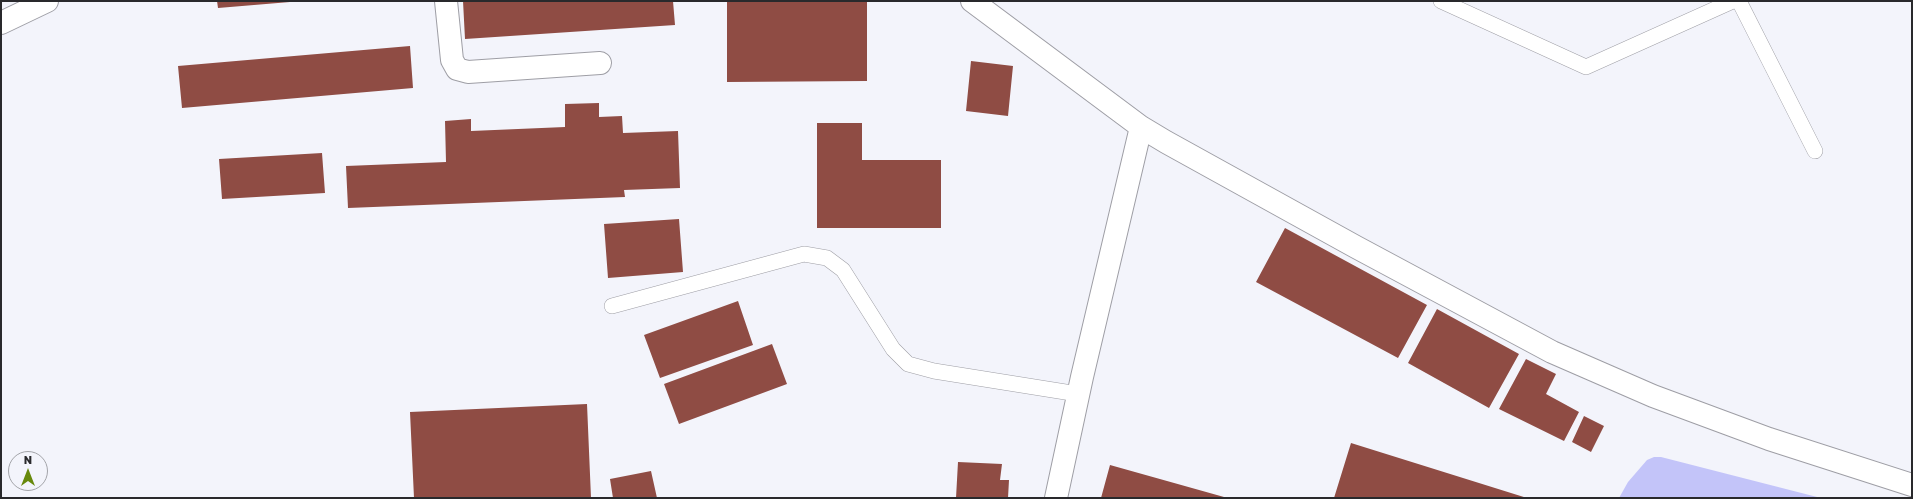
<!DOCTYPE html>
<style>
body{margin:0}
#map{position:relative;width:1913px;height:499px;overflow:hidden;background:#f3f4fb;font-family:"Golos Text",sans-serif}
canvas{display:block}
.frame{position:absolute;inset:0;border:2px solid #29292c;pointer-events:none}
.north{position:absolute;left:8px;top:451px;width:40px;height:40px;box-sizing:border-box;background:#f3f4fb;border:1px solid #a2a3a8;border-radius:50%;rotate:0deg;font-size:11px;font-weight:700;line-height:16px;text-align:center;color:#29292c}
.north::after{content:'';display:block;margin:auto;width:14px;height:18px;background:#67890c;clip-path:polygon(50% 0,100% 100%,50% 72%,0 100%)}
</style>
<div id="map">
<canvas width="1913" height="499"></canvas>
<div class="frame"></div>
<div class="north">N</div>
</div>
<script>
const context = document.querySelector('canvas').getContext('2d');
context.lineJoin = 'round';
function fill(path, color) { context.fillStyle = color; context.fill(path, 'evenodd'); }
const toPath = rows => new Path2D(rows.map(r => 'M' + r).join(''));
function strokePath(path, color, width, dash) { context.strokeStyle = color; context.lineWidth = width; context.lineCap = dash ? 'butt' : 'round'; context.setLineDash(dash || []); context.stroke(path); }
const green = toPath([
 [1654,457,1661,457,1821,498,1619,498,1628,482,1647,460]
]);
const building = toPath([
 [217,1,290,1,290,2,218,8],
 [463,1,673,1,675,25,465,39],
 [727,1,867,1,867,81,727,82],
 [410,46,413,88,182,108,178,66],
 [971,61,1013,66,1008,116,966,111],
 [599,103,599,117,622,116,623,133,678,131,680,188,624,190,625,197,348,208,346,166,446,162,445,121,471,119,471,131,565,127,565,104],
 [817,123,862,123,862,160,941,160,941,228,817,228],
 [322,153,325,193,222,199,219,159],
 [679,219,683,272,608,278,604,224],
 [1285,228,1427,305,1398,358,1256,282],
 [738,301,753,345,660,378,644,335],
 [1437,309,1519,354,1489,408,1408,363],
 [772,344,787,384,679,424,664,384],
 [1526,359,1556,374,1546,394,1579,412,1564,441,1499,409],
 [587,404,591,498,414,498,410,412],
 [1584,416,1604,426,1591,452,1572,442],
 [1351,443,1527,498,1334,498],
 [958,462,1002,464,1000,480,1009,480,1008,498,956,498],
 [1110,465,1224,497,1223,498,1101,498],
 [651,471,657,498,613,498,610,479]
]);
const service = toPath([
 [1441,1,1586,67,1733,1],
 [1739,1,1815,151],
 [612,306,804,254,827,258,843,270,893,349,908,364,934,371,1078,394]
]);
const minor = toPath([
 [446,1,452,60,457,69,468,72,600,63],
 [972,1,1141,127,1166,142,1356,247,1552,352,1653,396,1769,439,1912,485],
 [1,23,47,1],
 [1056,498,1082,377,1141,127]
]);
fill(green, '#c3c4f9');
fill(building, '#8f4c44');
strokePath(service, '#9e9ea5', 16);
strokePath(minor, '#9e9ea5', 24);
strokePath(service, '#fff', 15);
strokePath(minor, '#fff', 22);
</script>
